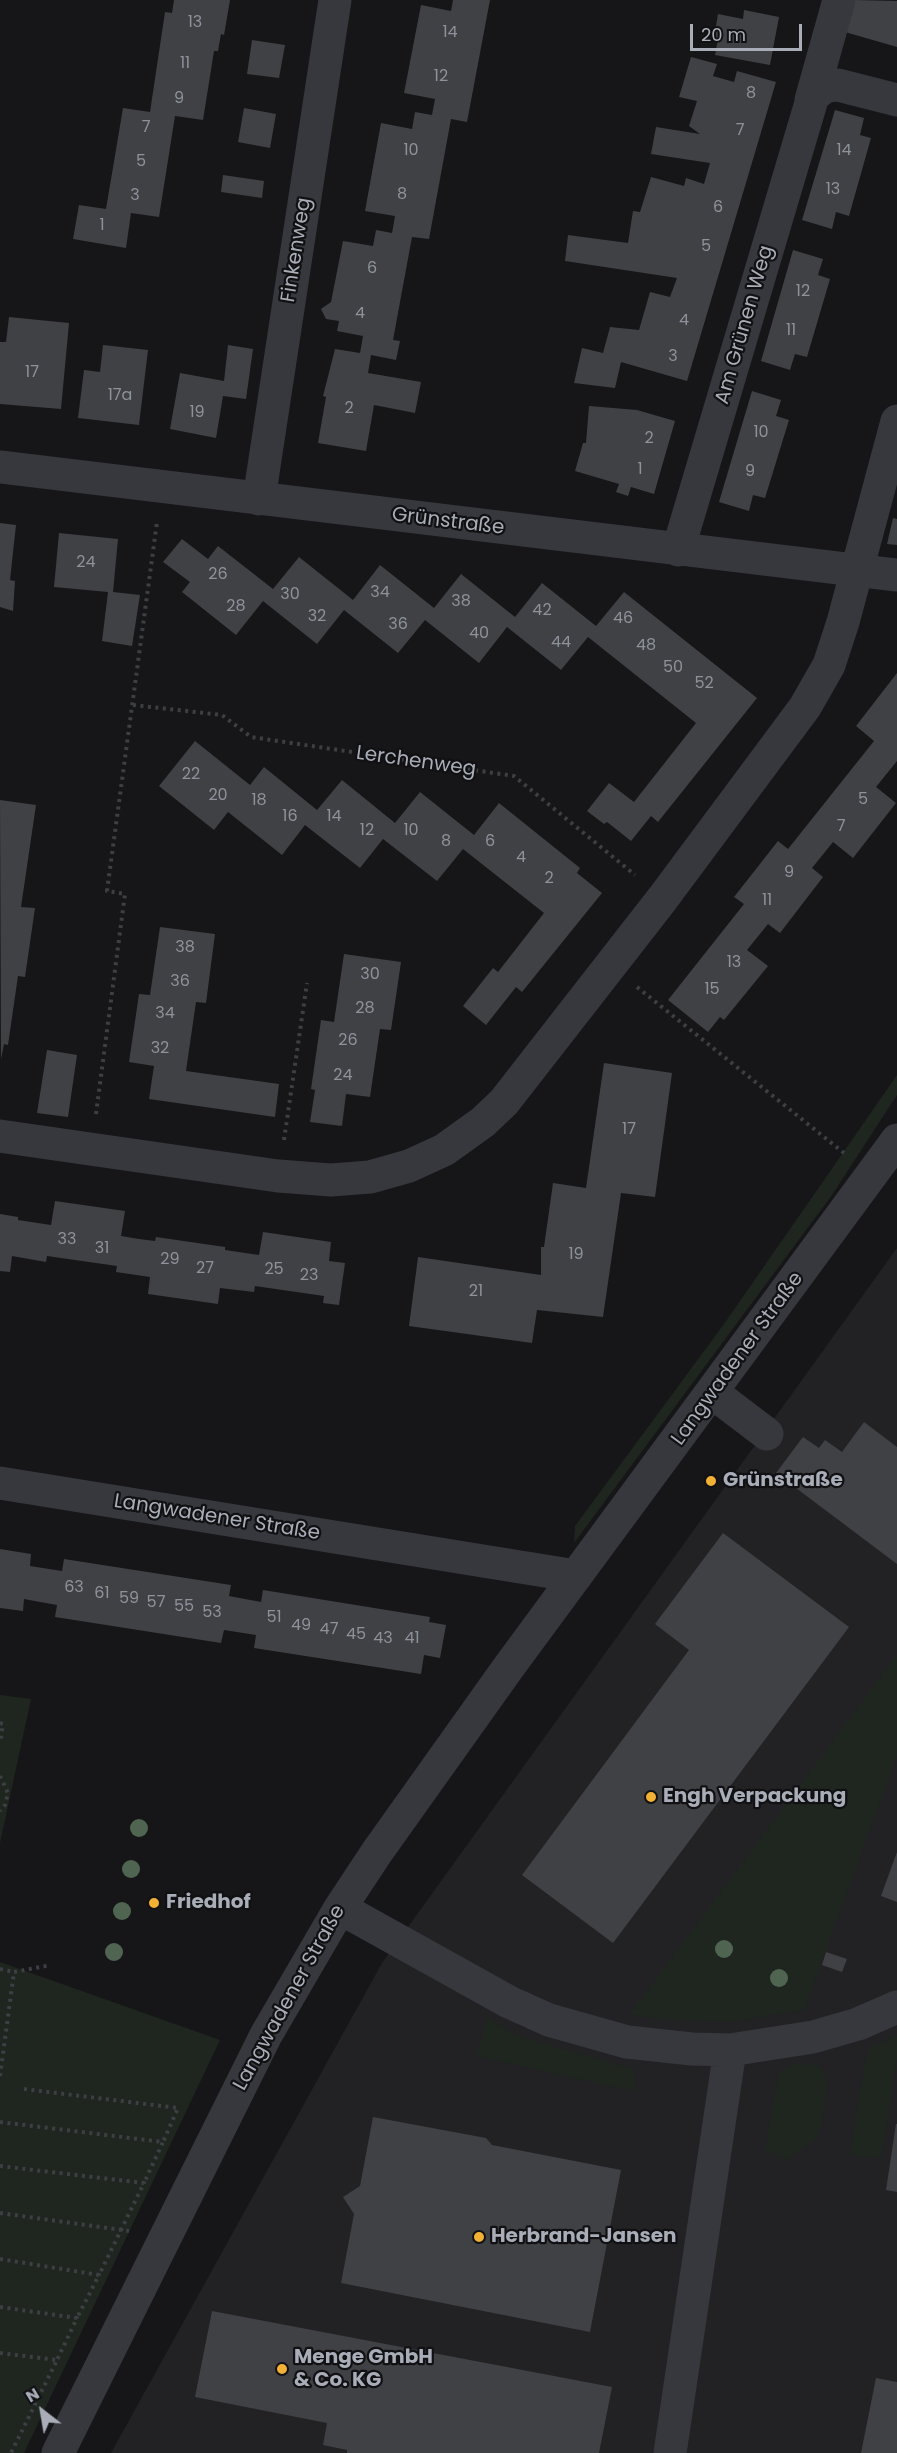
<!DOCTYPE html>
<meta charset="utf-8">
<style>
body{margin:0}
#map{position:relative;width:897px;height:2453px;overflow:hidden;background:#161618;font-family:Poppins,sans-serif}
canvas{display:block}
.north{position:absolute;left:12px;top:2381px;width:60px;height:60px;-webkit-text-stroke:4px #111113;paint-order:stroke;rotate:329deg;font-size:16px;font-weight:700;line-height:24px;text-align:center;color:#a8adb8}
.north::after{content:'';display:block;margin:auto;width:21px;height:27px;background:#a8adb8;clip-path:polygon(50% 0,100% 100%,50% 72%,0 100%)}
.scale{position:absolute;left:690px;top:24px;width:112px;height:27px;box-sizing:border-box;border:3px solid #a8adb8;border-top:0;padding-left:8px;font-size:18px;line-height:21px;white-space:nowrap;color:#a8adb8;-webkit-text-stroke:4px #111113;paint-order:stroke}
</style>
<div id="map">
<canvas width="897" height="2453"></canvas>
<div class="north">N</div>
<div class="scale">20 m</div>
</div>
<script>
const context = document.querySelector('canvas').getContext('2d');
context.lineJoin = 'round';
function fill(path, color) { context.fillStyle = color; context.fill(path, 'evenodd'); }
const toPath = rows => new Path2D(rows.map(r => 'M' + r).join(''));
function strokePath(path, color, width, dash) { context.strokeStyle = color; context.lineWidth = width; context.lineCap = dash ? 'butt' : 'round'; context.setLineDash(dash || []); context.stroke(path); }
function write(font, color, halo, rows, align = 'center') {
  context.font = font + ' Poppins,sans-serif'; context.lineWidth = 4.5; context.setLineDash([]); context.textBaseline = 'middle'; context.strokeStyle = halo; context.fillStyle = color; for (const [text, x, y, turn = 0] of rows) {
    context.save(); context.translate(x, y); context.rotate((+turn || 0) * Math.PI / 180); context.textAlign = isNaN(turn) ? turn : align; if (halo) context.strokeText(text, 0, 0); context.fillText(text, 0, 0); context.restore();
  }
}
const built = toPath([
 [897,1248,897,2453,111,2453,382,1963]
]);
const green = toPath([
 [897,1075,897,1095,832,1195,574,1543,575,1526,724,1324],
 [897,1655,897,1755,804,2010,729,2022,657,2019,630,2014],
 [0,1695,31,1699,0,1843],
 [0,1962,220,2040,24,2453,0,2453],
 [487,2018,520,2037,633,2069,636,2092,477,2056],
 [897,2035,897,2060,881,2158,850,2155,865,2063,870,2048],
 [793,2064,818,2065,824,2072,827,2085,821,2130,815,2140,786,2160,765,2150,779,2072]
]);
const building = toPath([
 [174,0,230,0,224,35,221,34,218,51,214,51,203,120,175,116,159,217,131,213,126,248,73,239,79,205,106,209,123,108,150,112,165,12,172,13],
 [453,0,490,0,467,122,451,119,429,239,412,237,393,340,400,341,396,360,371,355,368,373,421,382,415,413,374,405,366,451,318,443,326,397,323,396,335,349,360,353,363,336,337,331,339,321,326,319,321,309,331,302,343,241,373,246,376,230,392,233,395,216,365,211,381,123,412,129,415,112,432,115,435,99,404,93,421,5,451,11],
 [855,0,897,1,897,47,845,32],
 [744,10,779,17,770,65,715,55,718,39,714,38,718,14,743,19],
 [252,40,285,45,279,78,247,74],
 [691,57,717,64,713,76,734,82,737,71,776,82,687,381,621,362,615,388,574,383,582,348,603,353,610,327,639,330,650,292,670,297,677,278,565,261,568,235,628,243,633,211,640,212,651,177,684,186,686,178,704,184,710,163,651,154,656,127,700,134,689,126,697,101,679,97],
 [244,108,276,114,270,148,238,142],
 [835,110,864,118,860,135,871,138,849,216,836,212,832,229,802,220],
 [223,175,264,181,262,198,221,192],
 [793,250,823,259,818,275,830,279,807,357,795,354,790,370,761,361],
 [9,317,69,323,61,409,0,404,0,342,6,342],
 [103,345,148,350,139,425,78,418,84,370,100,372],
 [228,345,253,349,246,399,223,396,216,438,170,429,180,373,224,381],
 [752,391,781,400,776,416,789,420,765,498,753,495,749,511,719,502],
 [589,406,637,410,675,421,654,494,631,487,628,496,616,492,619,484,575,471,583,443,586,443],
 [893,518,897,519,897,545,887,544],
 [0,523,16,525,10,580,15,581,13,611,0,607],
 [59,533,118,539,113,592,140,595,132,646,102,641,108,592,54,587],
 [182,539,208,559,218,546,273,589,299,557,353,600,380,565,434,608,461,574,515,617,542,583,596,626,624,592,757,698,658,822,651,816,631,841,607,822,604,824,587,811,609,783,634,802,696,723,588,637,561,670,507,627,479,663,425,620,398,653,344,610,317,644,263,601,236,635,182,592,190,582,163,562],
 [897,673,897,761,876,787,896,803,853,858,833,842,812,868,823,877,780,933,768,924,747,950,768,966,724,1020,720,1017,708,1032,668,1000,744,904,734,897,778,841,788,849,874,741,856,726],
 [195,741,250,785,264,767,317,810,342,780,395,823,420,792,474,835,499,803,580,868,577,873,602,893,522,992,516,987,486,1025,463,1006,493,968,498,972,544,913,463,849,437,881,383,839,360,868,305,825,282,855,228,812,214,830,159,786],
 [0,800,36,805,21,907,35,908,25,977,18,976,8,1045,4,1044,1,1059],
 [160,927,215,934,206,1003,196,1002,186,1071,279,1084,275,1117,149,1099,154,1066,129,1062,139,994,150,995],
 [344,954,401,962,391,1030,380,1029,370,1097,346,1094,342,1126,310,1122,315,1090,311,1089,321,1020,334,1022],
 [47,1050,77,1055,68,1117,37,1113],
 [604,1063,672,1073,655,1197,621,1193,603,1317,537,1310,532,1343,409,1326,418,1257,541,1275,541,1247,544,1247,553,1183,586,1188],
 [55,1201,125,1211,121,1236,139,1239,155,1241,156,1237,225,1247,225,1250,259,1255,263,1232,331,1242,329,1261,345,1263,339,1305,323,1303,324,1296,255,1286,254,1292,220,1288,218,1304,148,1294,150,1277,116,1272,117,1266,47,1256,46,1262,12,1256,10,1272,0,1271,0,1214,18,1217,18,1220,51,1225],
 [864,1422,897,1447,897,1564,776,1473,803,1437,819,1448,825,1440,842,1452],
 [723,1533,849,1627,613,1943,522,1875,689,1650,655,1624],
 [0,1549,31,1554,30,1566,62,1571,64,1559,231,1585,229,1596,261,1602,263,1590,430,1617,429,1622,446,1625,440,1658,424,1655,421,1674,254,1648,256,1635,224,1630,221,1643,55,1617,57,1605,40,1602,24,1599,23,1611,0,1608],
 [897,1852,897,1902,881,1896],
 [826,1952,847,1959,842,1972,822,1965],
 [373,2117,486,2138,492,2145,621,2170,590,2332,341,2283,354,2214,343,2197,360,2186],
 [896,2124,897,2124,897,2192,886,2190],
 [212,2311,612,2387,599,2453,347,2453,347,2450,323,2445,327,2423,195,2397],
 [876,2378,897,2382,897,2453,861,2453]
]);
const path = toPath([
 [133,705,222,715,251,737,514,776,635,875],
 [637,987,844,1153],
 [96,1114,125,894,107,891,157,522],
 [284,1140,307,983],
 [0,1723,3,1724,0,1743],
 [0,1776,8,1793,5,1805,0,1811],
 [0,1969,14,1972],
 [0,2076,14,1972,51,1965],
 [24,2089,178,2108,163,2142],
 [0,2122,163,2142,144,2183],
 [0,2166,144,2183,99,2275],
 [0,2213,129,2231],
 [0,2259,99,2275,77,2318],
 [0,2307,77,2318,57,2360],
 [0,2353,57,2360,11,2453]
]);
const minor = toPath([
 [811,100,839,0],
 [0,467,897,575],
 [259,499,335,0],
 [678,550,813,96,826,86,838,85,897,100],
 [0,1136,278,1176,331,1180,370,1177,409,1166,444,1150,483,1122,504,1102,663,898,805,707,829,665,843,622,897,421],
 [713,1393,767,1434],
 [0,1483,576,1576],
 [340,1908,509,2002,549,2020,627,2042,692,2049,730,2050,813,2037,858,2024,897,2007],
 [58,2453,266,2035,340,1908,377,1852,508,1668,897,1140],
 [670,2453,730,2050]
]);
const trees = [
 [139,1828],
 [131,1869],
 [122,1911],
 [724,1949],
 [114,1952],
 [779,1978]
];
const markers = [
 [711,1481,6,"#f2b134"],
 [651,1797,6,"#f2b134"],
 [154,1903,6,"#f2b134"],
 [479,2237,6,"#f2b134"],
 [282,2369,6,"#f2b134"]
];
const numberNames = [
 ["13",195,23],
 ["14",450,33],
 ["11",185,64],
 ["12",441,77],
 ["8",751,94],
 ["9",179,99],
 ["7",146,128],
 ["7",740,131],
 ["10",411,151],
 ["14",844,151],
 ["5",141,162],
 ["13",833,190],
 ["8",402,195],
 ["3",135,196],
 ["6",718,208],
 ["1",102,226],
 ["5",706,247],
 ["6",372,269],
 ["12",803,292],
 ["4",360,314],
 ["4",684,321],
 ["11",791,331],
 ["3",673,357],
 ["17",32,373],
 ["17a",120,396],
 ["2",349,409],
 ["19",197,413],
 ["10",761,433],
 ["2",649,439],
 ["1",640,470],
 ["9",750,472],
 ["24",86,563],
 ["26",218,575],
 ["34",380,593],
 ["30",290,595],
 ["38",461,602],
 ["28",236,607],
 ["42",542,611],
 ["32",317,617],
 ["46",623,619],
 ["36",398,625],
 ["40",479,634],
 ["44",561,643],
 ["48",646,646],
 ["50",673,668],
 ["52",704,684],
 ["22",191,775],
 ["20",218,796],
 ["5",863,800],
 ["18",259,801],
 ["16",290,817],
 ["14",334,817],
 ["7",841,827],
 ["12",367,831],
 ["10",411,831],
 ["8",446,842],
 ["6",490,842],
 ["4",521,858],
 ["9",789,873],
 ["2",549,879],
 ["11",767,901],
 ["38",185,948],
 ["13",734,963],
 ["30",370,975],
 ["36",180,982],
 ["15",712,990],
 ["28",365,1009],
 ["34",165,1014],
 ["26",348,1041],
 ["32",160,1049],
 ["24",343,1076],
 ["17",629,1130],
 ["33",67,1240],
 ["31",102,1249],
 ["19",576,1255],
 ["29",170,1260],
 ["27",205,1269],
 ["25",274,1270],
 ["23",309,1276],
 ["21",476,1292],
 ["63",74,1588],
 ["61",102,1594],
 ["59",129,1599],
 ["57",156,1603],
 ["55",184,1607],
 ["53",212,1613],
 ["51",274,1618],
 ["49",301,1626],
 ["47",329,1630],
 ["45",356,1635],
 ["43",383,1639],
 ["41",412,1639]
];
const streetNames = [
 ["Finkenweg",297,250,-81],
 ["Am Grünen Weg",745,325,-74],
 ["Grünstraße",448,522,7],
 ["Lerchenweg",416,762,8],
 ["Langwadener Straße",738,1359,-54],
 ["Langwadener Straße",217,1518,9],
 ["Langwadener Straße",290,1998,-61]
];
const poiNames = [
 ["Grünstraße",723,1481],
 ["Engh Verpackung",663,1797],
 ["Friedhof",166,1903],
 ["Herbrand-Jansen",491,2237],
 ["Menge GmbH",294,2358],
 ["& Co. KG",294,2381]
];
fill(built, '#222225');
fill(green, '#1e261f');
fill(building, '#404145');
strokePath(path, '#3d3f44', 4, [3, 4.5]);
strokePath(minor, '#37383d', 33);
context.fillStyle = '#506452';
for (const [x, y] of trees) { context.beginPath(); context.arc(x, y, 9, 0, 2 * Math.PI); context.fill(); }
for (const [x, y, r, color] of markers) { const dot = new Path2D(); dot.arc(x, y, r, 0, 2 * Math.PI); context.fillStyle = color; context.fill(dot); strokePath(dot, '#111113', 2); }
write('16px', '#8e929b', null, numberNames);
write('20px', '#a8adb8', '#111113', streetNames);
write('bold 20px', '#a8adb8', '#111113', poiNames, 'left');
</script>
